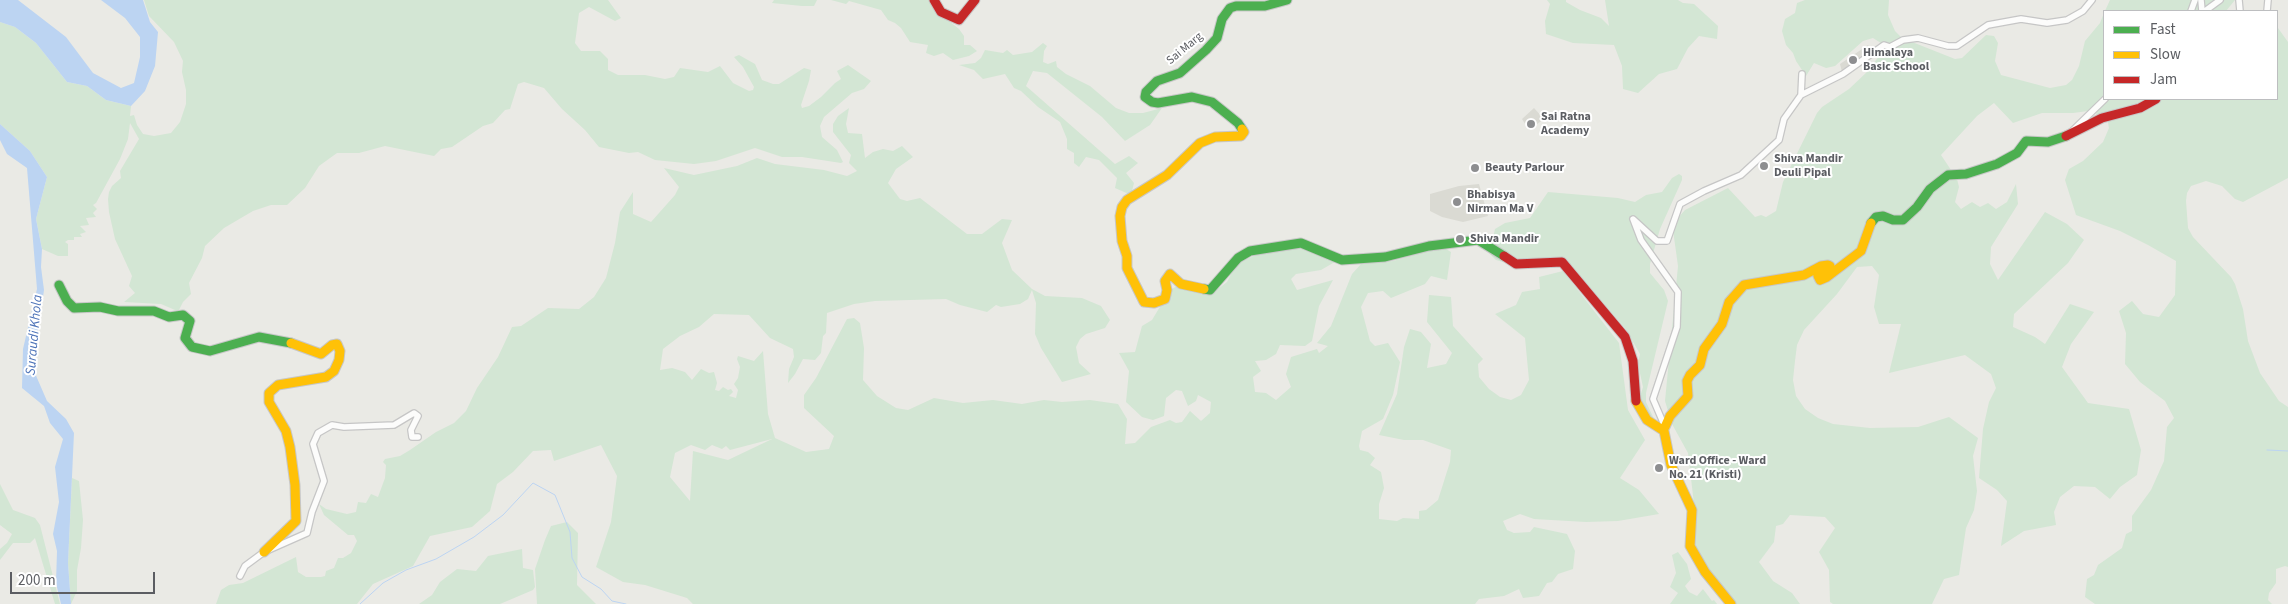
<!DOCTYPE html>
<style>
body{margin:0}
#map{position:relative;width:2288px;height:604px;overflow:hidden;background:#eaeae5;font-family:"Source Sans 3",sans-serif}
canvas{display:block}
.legend{position:absolute;left:2103px;top:10px;width:175px;height:90px;box-sizing:border-box;background:#fff;border:1px solid #bdbec0;margin:0;padding:6px 9px;list-style:none;font-size:15px;color:#5b5d62}
.legend li{display:flex;align-items:center;gap:10px;height:25px}
.legend b{width:25px;border:1px solid #bdbec0}
.scale{position:absolute;left:10px;top:572px;width:145px;height:22px;box-sizing:border-box;border:2px solid #5b5d62;border-top:0;padding-left:6px;font-size:15px;line-height:18px;white-space:nowrap;color:#5b5d62;-webkit-text-stroke:4px #fff;paint-order:stroke}
</style>
<div id="map">
<canvas width="2288" height="604"></canvas>
<ul class="legend">
<li><b style="height:6px;background:#4caf50"></b>Fast</li>
<li><b style="height:6px;background:#ffc107"></b>Slow</li>
<li><b style="height:6px;background:#c62828"></b>Jam</li>
</ul>
<div class="scale">200 m</div>
</div>
<script>
const context = document.querySelector('canvas').getContext('2d');
context.lineJoin = 'round';
function fill(path, color) { context.fillStyle = color; context.fill(path, 'evenodd'); }
const toPath = rows => new Path2D(rows.map(r => 'M' + r).join(''));
function strokePath(path, color, width, dash) { context.strokeStyle = color; context.lineWidth = width; context.lineCap = dash ? 'butt' : 'round'; context.setLineDash(dash || []); context.stroke(path); }
function write(font, color, halo, rows, align = 'center') {
  context.font = font + ' "Source Sans 3",sans-serif'; context.lineWidth = 4; context.setLineDash([]); context.textBaseline = 'middle'; context.strokeStyle = halo; context.fillStyle = color; for (const [text, x, y, turn = 0] of rows) {
    context.save(); context.translate(x, y); context.rotate((+turn || 0) * Math.PI / 180); context.textAlign = isNaN(turn) ? turn : align; if (halo) context.strokeText(text, 0, 0); context.fillText(text, 0, 0); context.restore();
  }
}
const education = toPath([
 [1868,45,1873,52,1842,72,1840,64],
 [1534,108,1544,119,1529,130,1522,119],
 [1479,184,1488,216,1463,222,1442,217,1430,211,1430,194,1459,186]
]);
const green = toPath([
 [144,0,608,0,621,18,615,21,589,7,579,13,575,43,581,51,600,51,608,59,608,70,618,75,645,75,665,79,674,77,680,68,708,72,720,66,733,83,749,91,753,90,754,87,743,67,734,57,739,55,755,64,762,80,773,84,779,84,804,68,811,70,809,81,801,105,802,108,809,106,821,97,835,83,841,79,837,71,848,65,871,81,864,89,852,93,824,117,820,126,822,137,837,150,843,162,841,163,802,157,782,157,755,148,716,161,694,164,655,160,638,152,629,153,599,147,585,130,562,109,544,88,524,82,518,84,510,109,505,110,493,123,483,126,452,147,441,149,434,156,385,146,359,153,337,153,319,166,305,188,287,205,271,205,253,211,224,228,205,246,202,258,189,283,191,294,183,302,179,310,175,310,161,304,124,302,135,293,129,286,132,276,115,239,109,212,108,199,109,192,112,186,121,178,120,171,139,139,130,123,128,139,120,159,96,203,93,205,97,209,93,213,96,217,86,218,89,225,80,226,86,232,80,234,82,237,74,237,74,240,68,240,65,242,68,244,68,256,58,256,42,249,36,219,47,177,30,151,0,124,0,22,15,27,36,43,67,82,87,86,106,100,131,106,130,116,134,115,137,125,143,134,154,136,171,133,180,122,186,104,186,90,182,72,183,61,174,42,149,16],
 [774,0,817,0,814,6,802,6,772,3],
 [831,0,932,0,944,17,959,29,964,36,964,45,970,45,977,51,969,56,953,60,943,53,934,56,926,53,928,45,910,42,901,28,895,23,888,20,881,10,849,1,846,4],
 [1547,0,1566,0,1566,2,1580,10,1601,18,1609,26,1605,0,1678,0,1683,3,1694,4,1718,26,1717,39,1699,36,1688,48,1677,69,1659,74,1638,93,1623,89,1622,66,1614,45,1573,43,1546,34,1545,21,1550,4],
 [1805,0,1889,0,1888,15,1895,31,1902,38,1955,59,1962,58,1986,35,1994,36,1998,43,1995,61,2001,75,2050,88,2066,85,2072,80,2079,66,2085,41,2100,23,2104,13,2104,99,2277,99,2278,28,2288,42,2288,178,2243,202,2235,199,2222,186,2206,181,2191,186,2187,193,2186,201,2188,228,2193,237,2231,277,2235,284,2243,309,2248,341,2260,373,2279,401,2288,407,2288,567,2285,566,2276,569,2276,583,2269,593,2268,600,2272,604,2095,604,2085,597,2087,579,2094,575,2098,565,2122,548,2126,534,2132,531,2132,516,2151,490,2164,461,2167,427,2174,418,2165,401,2140,382,2125,364,2126,333,2119,311,2132,301,2143,314,2159,317,2175,295,2176,261,2148,245,2120,231,2076,215,2065,180,2069,169,2083,161,2103,142,2109,128,2107,117,2088,111,2073,113,2042,113,2013,123,1994,103,1977,116,1941,155,1957,179,1959,187,1955,202,1961,209,1972,202,1980,207,1988,203,1996,209,2007,202,2016,184,2018,204,1991,247,1990,264,1998,280,2045,212,2067,224,2084,240,2068,263,2014,314,2013,327,2035,337,2045,344,2070,304,2094,312,2071,344,2062,367,2088,403,2129,409,2141,450,2137,475,2120,487,2110,499,2095,487,2074,486,2060,497,2054,512,2056,525,2024,531,2001,546,2007,501,1997,490,1979,478,1983,429,1989,402,1996,388,1991,374,1965,355,1889,373,1901,324,1879,324,1874,307,1879,275,1872,266,1857,267,1837,294,1804,330,1797,345,1795,361,1793,380,1796,396,1805,409,1818,418,1833,424,1870,428,1918,427,1949,417,1978,438,1973,456,1977,491,1974,510,1966,528,1959,575,1944,579,1932,604,1833,604,1830,602,1829,570,1819,552,1835,528,1825,517,1790,515,1783,524,1776,526,1774,542,1759,562,1773,581,1792,593,1800,604,1733,604,1699,559,1692,539,1696,521,1688,453,1672,424,1665,401,1678,266,1673,230,1676,220,1685,210,1728,188,1755,217,1761,215,1766,217,1776,211,1783,182,1817,113,1822,107,1849,89,1868,71,1882,52,1884,45,1873,38,1863,41,1835,66,1826,68,1814,63,1806,76,1796,61,1793,53,1786,45,1782,31,1785,19,1795,13,1797,3],
 [2110,0,2235,0,2226,11,2105,11],
 [1043,43,1047,46,1044,51,1043,62,1048,64,1056,61,1057,67,1066,74,1090,86,1116,108,1129,113,1143,113,1162,108,1150,125,1125,141,1102,117,1047,73,1033,71,1026,86,1115,164,1129,156,1138,163,1126,173,1134,183,1131,195,1115,188,1117,178,1099,160,1086,157,1079,167,1074,163,1074,153,1067,149,1067,139,1060,122,1038,107,1021,91,1014,88,1005,74,983,79,974,70,959,65,975,63,981,58,985,50,1003,53,1007,50,1013,55,1032,52],
 [849,108,846,124,848,133,862,134,865,158,873,152,883,149,893,151,902,146,913,157,896,169,888,183,900,199,907,201,920,198,967,234,982,234,1002,219,1012,220,1002,243,1012,270,1032,289,1045,296,1082,298,1101,306,1110,320,1105,328,1086,334,1080,339,1076,347,1079,363,1091,374,1062,382,1041,348,1035,334,1036,303,1032,290,1028,299,1020,304,1001,307,996,305,987,312,960,305,946,299,875,301,854,304,827,313,826,333,823,336,821,353,815,360,803,359,795,374,788,383,789,369,794,357,793,349,770,338,749,315,714,314,699,327,680,336,663,349,660,370,672,368,685,372,692,380,701,369,709,373,714,372,717,383,715,390,719,391,723,387,728,390,731,389,733,392,729,396,736,398,738,390,734,384,738,378,740,367,737,359,738,356,754,361,763,351,768,414,775,438,806,452,829,449,834,436,804,408,804,395,816,378,847,319,854,318,860,323,864,348,863,380,877,396,896,408,908,410,934,398,963,403,993,400,1022,404,1044,400,1062,402,1090,400,1118,404,1127,419,1125,444,1135,443,1151,427,1170,420,1176,423,1182,422,1190,411,1201,421,1210,413,1211,402,1198,395,1196,401,1188,406,1182,391,1176,390,1166,398,1164,416,1153,420,1142,417,1126,402,1129,371,1119,353,1135,352,1142,326,1152,320,1161,305,1170,301,1172,289,1177,286,1210,295,1227,282,1236,264,1254,256,1272,251,1308,246,1340,259,1321,270,1296,274,1291,279,1297,290,1333,280,1319,306,1312,341,1305,346,1280,345,1276,354,1266,360,1255,361,1261,371,1253,377,1255,392,1266,393,1276,400,1291,387,1286,374,1291,357,1317,349,1319,353,1328,346,1317,343,1331,326,1352,274,1361,264,1393,261,1432,250,1446,249,1451,252,1447,280,1431,276,1425,284,1391,298,1383,291,1368,293,1361,307,1370,341,1375,346,1388,343,1400,362,1393,395,1383,419,1362,431,1359,446,1360,450,1368,452,1375,458,1370,465,1381,472,1384,488,1379,504,1379,519,1397,521,1403,518,1419,519,1419,511,1426,510,1438,500,1450,462,1451,450,1423,440,1404,440,1379,435,1397,394,1404,347,1410,329,1421,332,1431,344,1427,368,1446,364,1452,353,1427,322,1429,295,1451,297,1453,326,1483,359,1478,364,1479,377,1489,389,1500,397,1511,400,1521,395,1529,380,1525,338,1495,314,1516,305,1522,292,1540,289,1539,277,1563,271,1619,343,1628,410,1645,440,1620,478,1639,490,1659,514,1618,521,1586,522,1534,519,1520,514,1503,521,1507,530,1514,533,1530,532,1534,527,1567,534,1575,551,1573,569,1558,574,1552,582,1547,583,1539,596,1523,598,1519,589,1504,596,1479,599,1475,604,693,604,687,598,645,585,623,582,596,567,611,522,617,476,601,445,554,461,551,450,533,451,513,472,497,484,490,511,472,527,430,536,413,566,373,584,357,604,216,604,221,590,229,585,243,583,296,557,298,572,306,577,321,577,325,576,326,571,334,568,338,558,343,558,351,553,357,541,354,535,348,535,324,515,319,504,326,509,347,514,356,512,358,502,366,503,371,494,378,497,385,478,386,465,383,462,385,459,400,456,410,450,436,432,454,423,466,411,477,388,498,357,512,327,521,326,548,308,579,309,594,297,606,278,615,243,620,212,633,192,633,214,651,222,675,195,679,187,664,168,694,175,737,166,757,158,775,164,824,170,847,176,857,171,849,163,851,155,833,132,833,124,838,116],
 [772,439,728,460,693,451,690,501,670,477,675,453,691,445,705,450,712,445,722,449,726,446,730,450],
 [1679,174,1682,176,1682,180,1660,229,1650,264,1650,273,1664,290,1668,301,1646,393,1646,402,1655,421,1645,420,1639,415,1637,407,1643,387,1638,364,1640,354,1625,328,1565,258,1548,258,1529,266,1516,266,1496,260,1490,254,1490,251,1495,229,1505,223,1530,218,1548,192,1618,198,1635,202,1646,195,1662,192,1672,178],
 [72,478,79,481,83,520,81,548,77,570,77,591,71,604,68,563],
 [0,484,13,510,35,518,40,525,60,604,55,604,35,538,30,543,13,543,0,560,0,549,7,543,12,534,0,525],
 [567,522,578,533,577,585,596,604,537,604,535,569,545,540,551,526],
 [522,549,523,568,533,570,535,587,533,590,500,604,419,604,432,595,440,582,457,569,476,571,488,556],
 [1678,552,1687,564,1691,579,1685,586,1689,592,1697,596,1703,589,1712,601,1714,600,1717,604,1670,604,1678,593,1670,587,1676,573,1672,555]
]);
const water = toPath([
 [0,0,18,0,66,37,93,73,121,88,134,83,140,57,140,37,125,18,101,0,143,0,150,22,158,32,155,66,145,91,131,106,106,100,87,86,67,82,36,43,15,27,0,22],
 [0,124,30,151,47,177,36,219,42,249,41,267,44,290,35,351,34,371,47,401,66,419,74,433,68,563,71,604,61,604,56,583,57,551,53,534,59,502,55,467,63,439,50,423,44,406,22,388,23,349,37,289,27,168,7,154,0,140]
]);
const stream = toPath([
 [2267,450,2288,451],
 [360,604,383,583,406,570,436,559,474,537,503,515,533,483,555,495,570,532,572,558,582,577,601,589,612,601,626,604]
]);
const street = toPath([
 [2201,0,2202,11],
 [2239,0,2240,11],
 [2191,11,2195,0],
 [2205,11,2220,0],
 [2267,11,2268,0],
 [1801,95,1843,74,1884,45,1890,47,1903,40,1918,38,1948,46,1957,46,1988,25,2021,19,2047,23,2067,20,2083,11,2092,0],
 [2070,133,2105,99],
 [1665,427,1653,399,1677,327,1678,292,1641,240,1633,219,1657,241,1667,241,1680,204,1704,191,1741,175,1779,140,1784,119,1801,95,1802,74],
 [240,576,245,566,264,552,307,533,312,512,324,481,313,444,318,433,332,425,344,427,394,425,414,413,418,416,411,430,412,437,418,437]
]);
const fast = toPath([
 [1242,129,1238,123,1212,102,1192,97,1158,103,1152,102,1145,97,1146,92,1157,81,1180,73,1206,50,1217,38,1222,19,1230,8,1236,6,1265,6,1287,0],
 [1871,223,1876,217,1883,216,1893,220,1903,220,1917,207,1930,189,1948,175,1966,174,1997,164,2017,153,2026,141,2048,142,2066,136],
 [59,285,67,301,74,308,100,307,118,311,154,311,169,317,183,315,190,321,185,338,192,347,210,351,259,337,291,343],
 [1204,289,1210,290,1238,258,1250,251,1301,243,1342,260,1385,257,1429,246,1478,240,1504,256]
]);
const slow = toPath([
 [1204,289,1181,284,1170,274,1165,281,1167,290,1165,299,1154,303,1144,302,1127,268,1127,256,1122,241,1120,216,1122,207,1127,200,1167,175,1200,143,1215,137,1241,136,1244,132,1242,129],
 [1636,401,1647,420,1664,431,1671,465,1692,510,1690,546,1705,572,1731,604],
 [1665,427,1670,416,1688,396,1687,381,1690,375,1700,365,1704,349,1722,324,1729,302,1744,285,1804,275,1821,266,1828,265,1830,266,1818,276,1820,280,1827,277,1861,251,1871,223],
 [264,552,296,521,295,485,290,447,286,431,269,402,269,393,278,385,326,377,334,371,339,360,340,351,337,344,332,345,321,354,291,343]
]);
const jam = toPath([
 [934,0,941,12,959,20,975,0],
 [2066,136,2102,118,2140,108,2156,99],
 [1504,256,1516,264,1562,262,1625,337,1633,361,1636,401]
]);
const markers = [
 [1853,60,5,"#8d8e90"],
 [1531,124,5,"#8d8e90"],
 [1764,166,5,"#8d8e90"],
 [1475,168,5,"#8d8e90"],
 [1457,202,5,"#8d8e90"],
 [1460,239,5,"#8d8e90"],
 [1659,468,5,"#8d8e90"]
];
const streetNames = [
 ["Sai Marg",1185,49,-40]
];
const poiNames = [
 ["Himalaya",1863,53],
 ["Basic School",1863,67],
 ["Sai Ratna",1541,117],
 ["Academy",1541,131],
 ["Shiva Mandir",1774,159],
 ["Deuli Pipal",1774,173],
 ["Beauty Parlour",1485,168],
 ["Bhabisya",1467,195],
 ["Nirman Ma V",1467,209],
 ["Shiva Mandir",1470,239],
 ["Ward Office - Ward",1669,461],
 ["No. 21 (Kristi)",1669,475]
];
const waterNames = [
 ["Suraudi Khola",35,335,-85]
];
fill(education, '#dadad3');
fill(green, '#d3e6d4');
fill(water, '#bcd4f2');
strokePath(stream, '#bcd4f2', 1);
strokePath(street, '#c6c6c6', 8);
strokePath(fast, '#c7c7c7', 11);
strokePath(slow, '#c7c7c7', 11);
strokePath(jam, '#c7c7c7', 11);
strokePath(street, '#fcfcfb', 5.5);
strokePath(fast, '#4caf50', 9);
strokePath(slow, '#ffc107', 9);
strokePath(jam, '#c62828', 9);
for (const [x, y, r, color] of markers) { const dot = new Path2D(); dot.arc(x, y, r, 0, 2 * Math.PI); context.fillStyle = color; context.fill(dot); strokePath(dot, '#fff', 2); }
write('12px', '#5b5d62', '#fff', streetNames);
write('bold 12px', '#5b5d62', '#fff', poiNames, 'left');
write('italic 14px', '#4d73b8', '#fff', waterNames);
</script>
